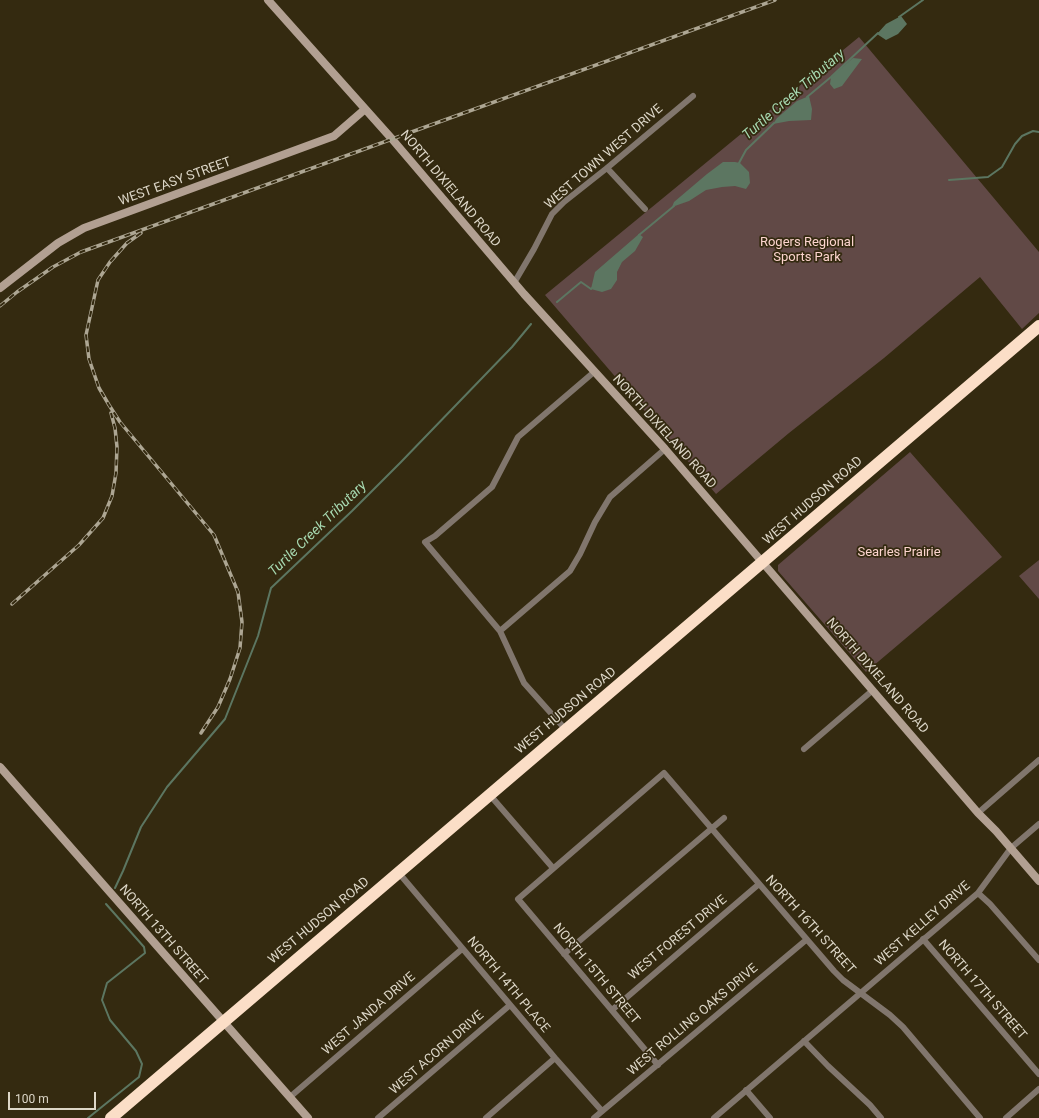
<!DOCTYPE html>
<style>
body{margin:0}
#map{position:relative;width:1039px;height:1118px;overflow:hidden;background:#342a10;font-family:Roboto,sans-serif}
canvas{display:block}
.scale{position:absolute;left:8px;top:1092px;width:88px;height:18px;box-sizing:border-box;border:2px solid #ddd7c8;border-top:0;padding-left:5px;font-size:12px;line-height:14px;white-space:nowrap;color:#ddd7c8;-webkit-text-stroke:3px #342a10;paint-order:stroke}
</style>
<div id="map">
<canvas width="1039" height="1118"></canvas>
<div class="scale">100 m</div>
</div>
<script>
const context = document.querySelector('canvas').getContext('2d');
context.lineJoin = 'round';
function fill(path, color) { context.fillStyle = color; context.fill(path, 'evenodd'); }
const toPath = rows => new Path2D(rows.map(r => 'M' + r).join(''));
function strokePath(path, color, width, dash) { context.strokeStyle = color; context.lineWidth = width; context.lineCap = dash ? 'butt' : 'round'; context.setLineDash(dash || []); context.stroke(path); }
function write(font, color, halo, rows, align = 'center') {
  context.font = font + ' Roboto,sans-serif'; context.lineWidth = 3.5; context.setLineDash([]); context.textBaseline = 'middle'; context.strokeStyle = halo; context.fillStyle = color; for (const [text, x, y, turn = 0] of rows) {
    context.save(); context.translate(x, y); context.rotate((+turn || 0) * Math.PI / 180); context.textAlign = isNaN(turn) ? turn : align; if (halo) context.strokeText(text, 0, 0); context.fillText(text, 0, 0); context.restore();
  }
}
const green = toPath([
 [859,37,1039,252,1039,313,1022,329,980,277,884,358,789,433,716,494,545,295],
 [910,452,1002,557,866,672,778,571,778,565],
 [1039,560,1039,599,1019,576]
]);
const water = toPath([
 [901,16,907,24,898,34,886,40,877,34,886,24],
 [853,58,862,59,842,86,834,89,830,84,831,77],
 [809,96,812,109,811,120,789,121,773,124,777,118,797,101],
 [723,162,735,162,740,163,749,172,750,183,746,189,735,186,722,187,706,190,689,201,672,207,674,202,707,174],
 [639,234,643,237,635,251,622,262,617,272,617,280,611,289,602,292,591,289,595,272]
]);
const stream = toPath([
 [899,17,923,0],
 [807,97,831,77,878,33],
 [739,163,746,150,774,123],
 [949,180,988,177,1002,167,1015,144,1022,136,1033,131,1039,132],
 [639,235,674,206],
 [557,302,581,282,591,289,592,288],
 [115,888,123,871,141,827,167,787,225,719,258,636,271,588,352,511,401,462,512,347,531,324],
 [88,1118,139,1077,142,1064,136,1051,110,1020,102,1000,107,983,145,953,144,947,106,904]
]);
const street = toPath([
 [607,168,645,209],
 [514,283,534,249,552,214,564,202,607,168,693,96],
 [500,631,570,571,580,554,595,522,610,497,665,449],
 [566,730,524,683,500,631,425,542,435,536,492,487,518,437,594,372],
 [804,749,873,690],
 [489,794,553,868],
 [978,813,1039,760],
 [398,872,555,1058,602,1111],
 [978,893,990,904,1039,960],
 [923,939,1039,1074],
 [564,954,724,818],
 [612,1010,759,884],
 [804,1041,828,1066,870,1105,881,1118],
 [658,1065,518,899,664,773,834,971,843,980,890,1015,903,1027,980,1118],
 [746,1090,770,1118],
 [290,1097,462,949],
 [378,1118,510,1005],
 [486,1118,555,1058],
 [594,1118,806,940],
 [714,1118,978,893,1011,848,1039,824],
 [1006,1118,1039,1089]
]);
const secondary = toPath([
 [268,0,392,139,524,294,665,449,978,813,996,831,1039,881],
 [0,288,58,243,84,228,334,136,364,110],
 [0,767,308,1118]
]);
const highway = toPath([
 [111,1118,1039,326]
]);
const rail = toPath([
 [141,233,127,243,110,262,98,280,86,335,89,359,99,388,109,405,120,422,214,535,238,592,242,622,240,648,230,679,218,707,201,733],
 [0,306,17,292,53,267,81,252,775,0],
 [12,604,79,545,103,518,112,496,116,473,117,447,115,428,111,413]
]);
const streetNames = [
 ["WEST TOWN WEST DRIVE",604,157,-41],
 ["WEST EASY STREET",175,182,-20],
 ["NORTH DIXIELAND ROAD",450,189,50],
 ["NORTH DIXIELAND ROAD",664,432,48],
 ["WEST HUDSON ROAD",813,501,-41],
 ["NORTH DIXIELAND ROAD",877,676,49],
 ["WEST HUDSON ROAD",566,711,-40],
 ["WEST HUDSON ROAD",319,921,-40],
 ["WEST KELLEY DRIVE",923,924,-41],
 ["NORTH 16TH STREET",810,925,48],
 ["NORTH 13TH STREET",163,935,49],
 ["WEST FOREST DRIVE",678,938,-40],
 ["NORTH 15TH STREET",596,974,50],
 ["NORTH 14TH PLACE",508,985,50],
 ["NORTH 17TH STREET",982,990,49],
 ["WEST JANDA DRIVE",369,1014,-41],
 ["WEST ROLLING OAKS DRIVE",693,1020,-40],
 ["WEST ACORN DRIVE",437,1053,-41]
];
const parkNames = [
 ["Rogers Regional",807,243],
 ["Sports Park",807,258],
 ["Searles Prairie",899,553]
];
const waterNames = [
 ["Turtle Creek Tributary",794,95,-41],
 ["Turtle Creek Tributary",318,529,-44]
];
fill(green, '#614946');
fill(water, '#5c7661');
strokePath(stream, '#5c7661', 2);
strokePath(street, '#81766d', 6);
strokePath(secondary, '#b2a092', 8);
strokePath(highway, '#fbdec7', 12);
strokePath(rail, '#ada693', 3.5);
strokePath(rail, '#342a10', 2, [6]);
write('13px', '#ddd7c8', '#342a10', streetNames);
write('13px', '#fcd4ce', '#342a10', parkNames);
write('italic 14px', '#a6d8b0', '#342a10', waterNames);
</script>
